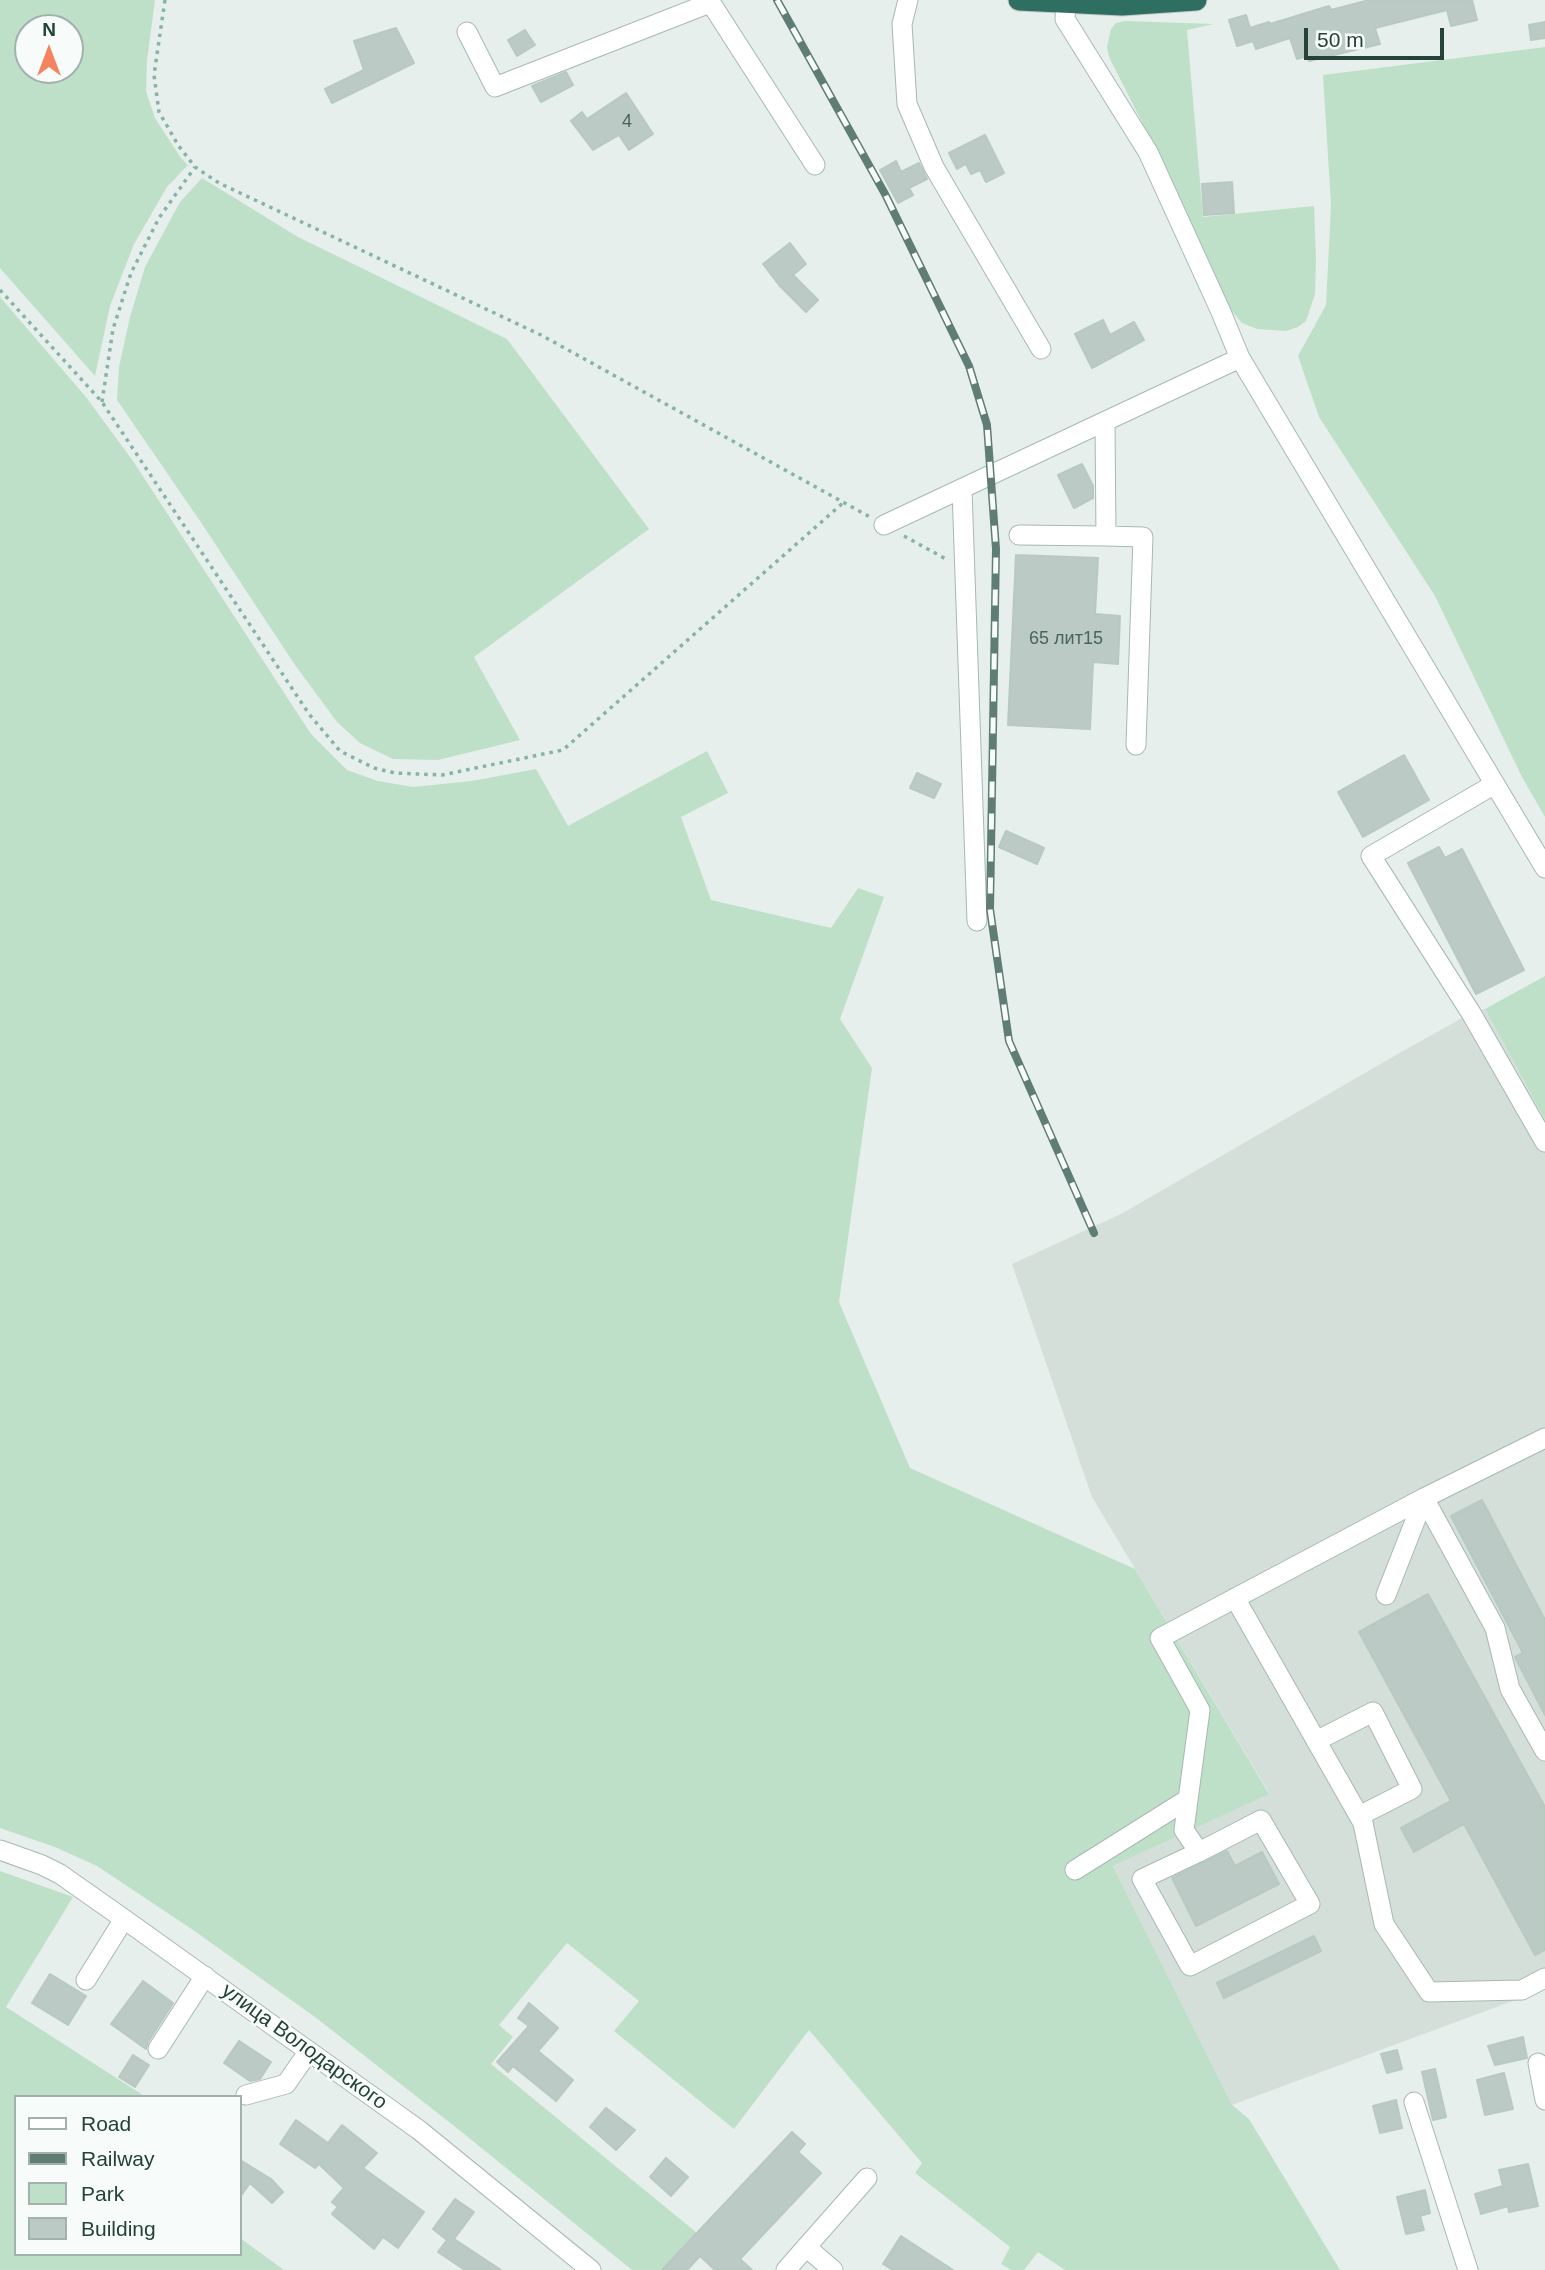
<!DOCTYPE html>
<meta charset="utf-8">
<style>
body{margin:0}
#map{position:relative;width:1545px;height:2270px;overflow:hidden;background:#e6efeb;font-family:Helvetica,sans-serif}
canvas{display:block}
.legend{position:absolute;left:14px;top:2095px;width:228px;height:161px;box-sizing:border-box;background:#f7fbf9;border:2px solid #a3b1ad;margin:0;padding:9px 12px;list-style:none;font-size:21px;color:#24423a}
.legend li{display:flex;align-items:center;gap:14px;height:35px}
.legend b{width:35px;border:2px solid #a3b1ad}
.north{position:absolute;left:14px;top:14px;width:70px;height:70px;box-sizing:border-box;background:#f7fbf9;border:2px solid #a3b1ad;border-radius:50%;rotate:0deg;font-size:19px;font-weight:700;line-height:28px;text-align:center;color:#24423a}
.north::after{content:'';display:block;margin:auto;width:24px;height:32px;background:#f4845f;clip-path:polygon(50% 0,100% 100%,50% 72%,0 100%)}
.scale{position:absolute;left:1304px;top:28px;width:140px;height:32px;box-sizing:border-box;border:4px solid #24423a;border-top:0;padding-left:9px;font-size:21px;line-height:24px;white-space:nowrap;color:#24423a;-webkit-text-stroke:5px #f7fbf9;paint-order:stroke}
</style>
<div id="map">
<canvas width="1545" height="2270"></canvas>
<ul class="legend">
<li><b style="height:9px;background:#fff"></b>Road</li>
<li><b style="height:9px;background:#5f7d75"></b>Railway</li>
<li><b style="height:19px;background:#bfe0c8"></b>Park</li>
<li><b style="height:19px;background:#bbcac4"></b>Building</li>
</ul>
<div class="north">N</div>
<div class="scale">50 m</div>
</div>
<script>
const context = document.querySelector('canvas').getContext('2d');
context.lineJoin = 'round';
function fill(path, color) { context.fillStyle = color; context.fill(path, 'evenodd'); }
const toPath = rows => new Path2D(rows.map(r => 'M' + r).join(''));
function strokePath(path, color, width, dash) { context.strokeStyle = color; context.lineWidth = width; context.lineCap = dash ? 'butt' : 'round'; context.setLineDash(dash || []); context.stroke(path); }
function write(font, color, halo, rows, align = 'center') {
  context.font = font + ' Helvetica,sans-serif'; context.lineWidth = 5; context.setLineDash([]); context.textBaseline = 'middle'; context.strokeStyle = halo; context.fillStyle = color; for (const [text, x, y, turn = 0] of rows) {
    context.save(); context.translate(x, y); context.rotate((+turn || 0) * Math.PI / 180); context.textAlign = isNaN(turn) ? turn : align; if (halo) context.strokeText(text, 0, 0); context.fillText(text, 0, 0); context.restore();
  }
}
const built = toPath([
 [1485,1009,1545,1120,1545,1989,1232,2105,1113,1866,1269,1793,1092,1497,1012,1264,1121,1214,1403,1051,1471,1013]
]);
const green = toPath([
 [0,0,155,0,147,61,146,91,155,118,181,158,188,165,167,187,134,244,110,306,95,376,0,268],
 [28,28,70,28,70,70,28,70],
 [1125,21,1213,24,1187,30,1203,217,1314,206,1316,259,1315,294,1306,321,1298,327,1286,331,1257,329,1242,323,1231,310,1148,134,1109,57,1107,47,1111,29,1116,23],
 [1545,47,1545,817,1522,777,1435,596,1319,417,1298,356,1326,305,1331,205,1323,75],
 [202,178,298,237,507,339,649,529,474,657,520,740,438,760,393,759,360,743,337,722,295,665,202,524,117,400,119,367,130,317,145,267,180,202],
 [0,297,86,397,133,461,311,734,347,770,378,781,413,787,472,781,536,769,568,826,707,751,728,793,681,817,711,900,831,928,858,888,884,897,840,1019,872,1068,839,1302,910,1468,1135,1569,1269,1794,1113,1866,1232,2105,1249,2119,1340,2270,1065,2270,1038,2252,1024,2270,1011,2270,1001,2264,1010,2247,915,2173,922,2163,809,2030,734,2129,614,2031,639,2001,567,1943,499,2025,513,2037,491,2064,697,2233,662,2270,632,2270,458,2129,315,2017,193,1930,97,1866,55,1847,0,1828],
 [1545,976,1545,1120,1485,1009],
 [0,1871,73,1897,6,2007,146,2097,16,2097,16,2254,240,2254,240,2238,284,2270,0,2270]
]);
const building = toPath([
 [1369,0,1472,0,1477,20,1451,26,1447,10,1375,28,1380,44,1309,61,1308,56,1297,59,1290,38,1256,49,1253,41,1237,46,1229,20,1246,15,1250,28,1269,22,1270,24,1329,6,1331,10,1369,0],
 [1545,22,1545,38,1531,40,1529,25,1545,22],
 [396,28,414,63,332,103,325,89,364,70,354,41,396,28],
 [525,30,535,45,517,56,508,40,525,30],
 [566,72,573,85,541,102,532,86,566,72],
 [626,93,653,134,629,150,619,135,593,150,571,121,582,112,587,119,626,93],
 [985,135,1004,173,986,182,980,170,971,174,966,164,957,169,949,153,985,135],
 [896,161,901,172,919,163,927,179,909,188,913,195,898,203,880,170,896,161],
 [1232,182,1234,213,1204,215,1202,184,1232,182],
 [790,243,806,264,793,275,818,300,806,312,779,285,763,264,790,243],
 [1103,320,1110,335,1134,322,1144,340,1092,368,1075,334,1103,320],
 [1082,464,1093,486,1093,498,1074,508,1058,475,1082,464],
 [1016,555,1098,558,1095,614,1120,616,1118,664,1093,662,1090,729,1008,725,1016,555],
 [1404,755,1429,800,1363,837,1338,792,1404,755],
 [917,773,941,784,934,798,910,788,917,773],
 [1006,831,1044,848,1037,864,999,847,1006,831],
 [1439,847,1445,858,1462,849,1524,970,1476,994,1408,863,1439,847],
 [1482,1500,1545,1620,1545,1715,1515,1657,1523,1653,1451,1516,1482,1500],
 [1428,1594,1545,1807,1545,1950,1535,1955,1464,1824,1414,1852,1401,1828,1451,1801,1359,1632,1428,1594],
 [1227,1851,1235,1866,1262,1852,1279,1884,1196,1926,1172,1878,1227,1851],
 [1314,1936,1321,1951,1224,1998,1217,1983,1314,1936],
 [50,1974,86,1996,68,2025,32,2003,50,1974],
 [143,1981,173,2003,148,2042,146,2049,111,2024,143,1981],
 [529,2003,558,2028,538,2051,573,2080,556,2101,513,2066,508,2072,497,2062,529,2026,518,2018,529,2003],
 [1523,2037,1527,2058,1495,2065,1488,2046,1523,2037],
 [239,2041,271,2062,260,2079,250,2081,224,2063,239,2041],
 [1397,2050,1402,2069,1387,2073,1381,2054,1397,2050],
 [133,2055,149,2065,135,2087,119,2077,133,2055],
 [1435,2069,1446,2117,1433,2120,1422,2072,1435,2069],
 [1504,2073,1513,2109,1485,2115,1477,2080,1504,2073],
 [1396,2100,1402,2128,1380,2133,1373,2106,1396,2100],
 [606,2108,635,2130,616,2150,590,2127,606,2108],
 [296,2120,328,2143,342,2125,377,2153,363,2168,424,2212,398,2248,383,2237,374,2249,332,2214,338,2207,332,2202,344,2188,319,2164,315,2168,280,2144,296,2120],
 [792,2132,805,2144,798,2152,821,2173,740,2259,752,2270,715,2270,700,2256,687,2270,662,2270,792,2132],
 [666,2158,688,2177,671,2196,650,2177,666,2158],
 [240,2160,271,2179,283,2192,272,2203,250,2183,240,2197,240,2160],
 [1528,2164,1538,2206,1509,2212,1508,2206,1481,2214,1475,2194,1503,2186,1499,2170,1528,2164],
 [1425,2190,1430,2213,1420,2216,1424,2230,1406,2234,1397,2197,1425,2190],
 [455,2199,474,2212,454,2239,501,2270,465,2270,438,2252,447,2240,433,2229,455,2199],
 [901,2236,953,2270,893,2270,883,2264,901,2236]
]);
const path = toPath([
 [165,0,154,75,159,112,178,145,195,167,219,183,541,335,870,517],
 [0,290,102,402,309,714,340,751,374,768,395,773,442,775,563,750,844,502],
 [102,402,113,329,131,273,159,218,195,167],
 [904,536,946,559]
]);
const minor = toPath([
 [709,0,815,165],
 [908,0,902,24,907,104,934,167,1041,349],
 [467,32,495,87,710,3],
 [1240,358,1545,868],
 [962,489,977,921],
 [884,525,1240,358,1221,312,1148,152,1065,19,1066,3],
 [1019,535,1106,536,1105,422],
 [1106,536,1143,537,1136,745],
 [1495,784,1371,856,1471,1013,1545,1142],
 [1545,1438,1424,1498,1495,1628,1510,1689,1545,1751],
 [1386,1595,1424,1498],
 [1235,1598,1363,1823,1384,1924,1429,1992,1522,1990,1545,1978],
 [1316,1741,1373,1712,1412,1789,1359,1816],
 [0,1850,42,1865,60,1874,124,1919,419,2130,591,2270],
 [1199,1852,1261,1820,1310,1904,1190,1966,1142,1879,1199,1852,1184,1830,1200,1710,1160,1638,1424,1498],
 [1075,1870,1188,1799],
 [86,1980,124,1919],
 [158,2049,205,1976],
 [1538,2063,1545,2100],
 [246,2095,286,2084,309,2051],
 [1414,2102,1468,2270],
 [806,2247,833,2270],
 [786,2270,867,2178]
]);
const highway = toPath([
 [1019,0,1122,5,1196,0]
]);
const rail = toPath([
 [777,0,885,194,969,366,987,425,996,549,990,909,1009,1041,1094,1233]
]);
const numberNames = [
 ["4",627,122],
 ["65 лит15",1066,639]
];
const streetNames = [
 ["улица Володарского",304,2047,36]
];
fill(built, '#d4dfda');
fill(green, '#bfe0c8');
fill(building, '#bbcac4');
strokePath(building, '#b8c9c2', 2);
strokePath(minor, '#a8b8b2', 21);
strokePath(highway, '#c2cac8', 23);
strokePath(path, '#86b3a5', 3.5, [3.5, 5]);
strokePath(minor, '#fff', 19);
strokePath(highway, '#2f6f62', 21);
strokePath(rail, '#5f7d75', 8);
strokePath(rail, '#f7fbf9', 5, [16]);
write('18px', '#4a645c', null, numberNames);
write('21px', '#24423a', '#f7fbf9', streetNames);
</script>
